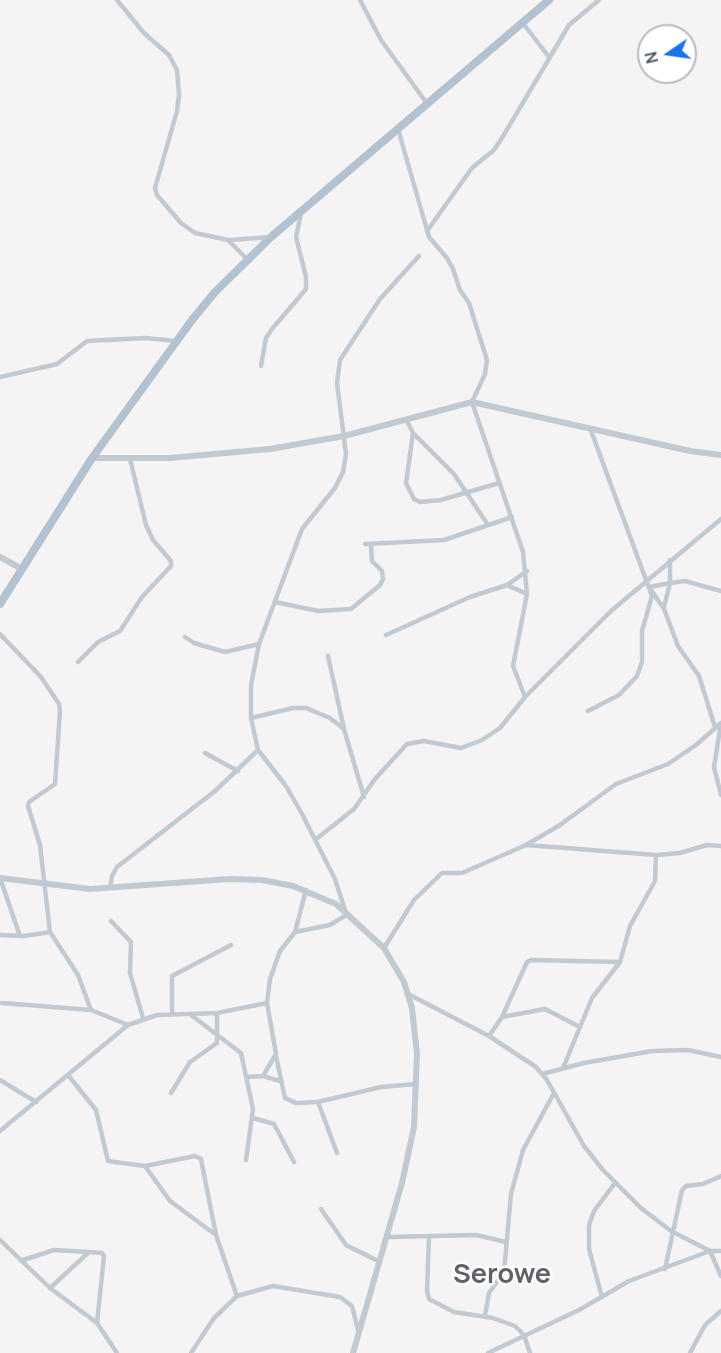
<!DOCTYPE html>
<style>
body{margin:0}
#map{position:relative;width:721px;height:1353px;overflow:hidden;background:#f5f3f3;font-family:Manrope,sans-serif}
canvas{display:block}
.north{position:absolute;left:637px;top:24px;width:60px;height:60px;box-sizing:border-box;background:#fff;border:2px solid #b7bbc0;border-radius:50%;rotate:257deg;font-size:16px;font-weight:700;line-height:24px;text-align:center;color:#4a5661}
.north::after{content:'';display:block;margin:auto;width:21px;height:27px;background:#1a73e8;clip-path:polygon(50% 0,100% 100%,50% 72%,0 100%)}
</style>
<div id="map">
<canvas width="721" height="1353"></canvas>
<div class="north">N</div>
</div>
<script>
const context = document.querySelector('canvas').getContext('2d');
context.lineJoin = 'round';
const toPath = rows => new Path2D(rows.map(r => 'M' + r).join(''));
function strokePath(path, color, width, dash) { context.strokeStyle = color; context.lineWidth = width; context.lineCap = dash ? 'butt' : 'round'; context.setLineDash(dash || []); context.stroke(path); }
function write(font, color, halo, rows, align = 'center') {
  context.font = font + ' Manrope,sans-serif'; context.lineWidth = 5; context.setLineDash([]); context.textBaseline = 'middle'; context.strokeStyle = halo; context.fillStyle = color; for (const [text, x, y, turn = 0] of rows) {
    context.save(); context.translate(x, y); context.rotate((+turn || 0) * Math.PI / 180); context.textAlign = isNaN(turn) ? turn : align; if (halo) context.strokeText(text, 0, 0); context.fillText(text, 0, 0); context.restore();
  }
}
const minor = toPath([
 [117,0,144,33,169,55,177,70,179,95,177,111,155,188,157,195,181,223,195,233,228,240,246,258],
 [360,0,381,40,428,105],
 [522,22,549,57],
 [398,129,429,237,447,258,453,269,460,290,469,303,487,360,485,374,472,402,523,552,527,594,513,666,525,697],
 [427,231,472,168,494,150,502,138,569,25,599,0],
 [229,240,271,237],
 [261,366,266,338,272,329,306,289,306,277,296,237,301,213],
 [0,377,57,364,87,341,145,338,176,341],
 [406,419,413,433,454,474,488,525],
 [413,433,406,483,414,499,420,502,441,500,499,483],
 [365,544,444,540,512,517],
 [670,560,670,583,685,581,721,591],
 [507,585,527,594],
 [650,587,670,583],
 [651,590,664,609,678,646,699,676,715,727],
 [275,602,318,611,351,609,380,585,383,579,382,571,372,561,371,544],
 [664,607,670,583],
 [0,634,41,677,59,704,60,711,55,784,29,802,28,806,40,845,50,932,78,975,91,1010,128,1025],
 [386,635,470,597,507,585,527,571],
 [185,637,194,643,225,652,259,644],
 [328,656,344,729,364,797],
 [78,662,98,642,120,631,142,597,171,566,171,561,153,540,146,525,130,459],
 [588,711,619,695,637,676,642,662,642,631,652,596,590,428],
 [251,718,293,708,306,708,330,718,344,729],
 [721,723,714,767,721,795],
 [205,753,238,771],
 [315,840,354,809,375,779,407,744,424,741,461,748,482,740,500,728,525,697,611,611,721,519],
 [526,845,656,855,680,853,707,845,721,846],
 [0,878,20,936],
 [110,888,112,876,117,867,215,791,258,750],
 [345,910,335,879,301,812,286,786,258,750,251,718,251,685,259,644,302,529,335,488,343,472,346,454,337,383,340,360,380,299,419,256],
 [111,921,131,942,130,973,143,1018],
 [295,932,330,925,348,914],
 [0,935,24,936,50,932],
 [384,948,414,900,442,873,462,873,526,845,560,825,616,784,668,764,696,745,721,723],
 [408,994,489,1036,536,1067,547,1080,584,1146,603,1170,641,1208,671,1231,710,1251,721,1276],
 [2,1003,91,1010],
 [172,1014,172,976,231,945],
 [191,1015,241,1053,253,1109,246,1160],
 [502,1017,545,1009,578,1026],
 [489,1036,502,1017,527,962,531,960,620,962],
 [276,1056,285,1098,296,1103,318,1102,337,1153],
 [563,1068,592,998,620,962,630,926,655,881,656,855],
 [542,1074,584,1063,652,1051,688,1050,721,1057],
 [68,1075,96,1110,108,1161,145,1166,195,1156,201,1159,216,1235,237,1296],
 [263,1076,276,1054,267,1003,270,979,280,951,295,932,306,890],
 [248,1077,263,1076,280,1081],
 [0,1080,36,1102],
 [171,1093,190,1062,217,1043,217,1013],
 [318,1102,381,1087,416,1084],
 [253,1118,274,1124,294,1162],
 [0,1131,128,1025,157,1015,217,1013,267,1003],
 [145,1166,170,1201,216,1235],
 [321,1209,346,1245,380,1262],
 [388,1237,476,1235,506,1242],
 [429,1237,427,1291,429,1299,454,1312,493,1318,515,1326,524,1335,530,1353],
 [0,1240,50,1288,97,1323,117,1353],
 [23,1260,54,1250,89,1252],
 [665,1269,682,1190,686,1186,703,1184,721,1176],
 [50,1288,89,1252,102,1253,104,1256,97,1323],
 [602,1297,589,1249,589,1225,594,1211,615,1183],
 [485,1316,489,1293,504,1272,511,1194,523,1150,554,1093],
 [191,1353,214,1318,237,1296,273,1286,340,1297,352,1306,358,1330],
 [488,1353,579,1310,629,1281,710,1251,721,1251],
 [690,1353,705,1325,721,1311]
]);
const tertiary = toPath([
 [92,458,170,458,270,449,344,436,472,402,690,451,721,455],
 [0,557,22,569],
 [0,878,90,889,229,879,262,880,293,886,336,904,384,948,404,982,412,1008,417,1054,414,1127,402,1183,353,1353]
]);
const primary = toPath([
 [0,604,92,458,192,320,215,292,271,237,549,0]
]);
const townNames = [
 ["Serowe",502,1275]
];
strokePath(minor, '#c1cad2', 4.5);
strokePath(tertiary, '#c1cad2', 6);
strokePath(primary, '#b3c2d1', 8);
write('bold 27px', '#5f6368', '#fff', townNames);
</script>
